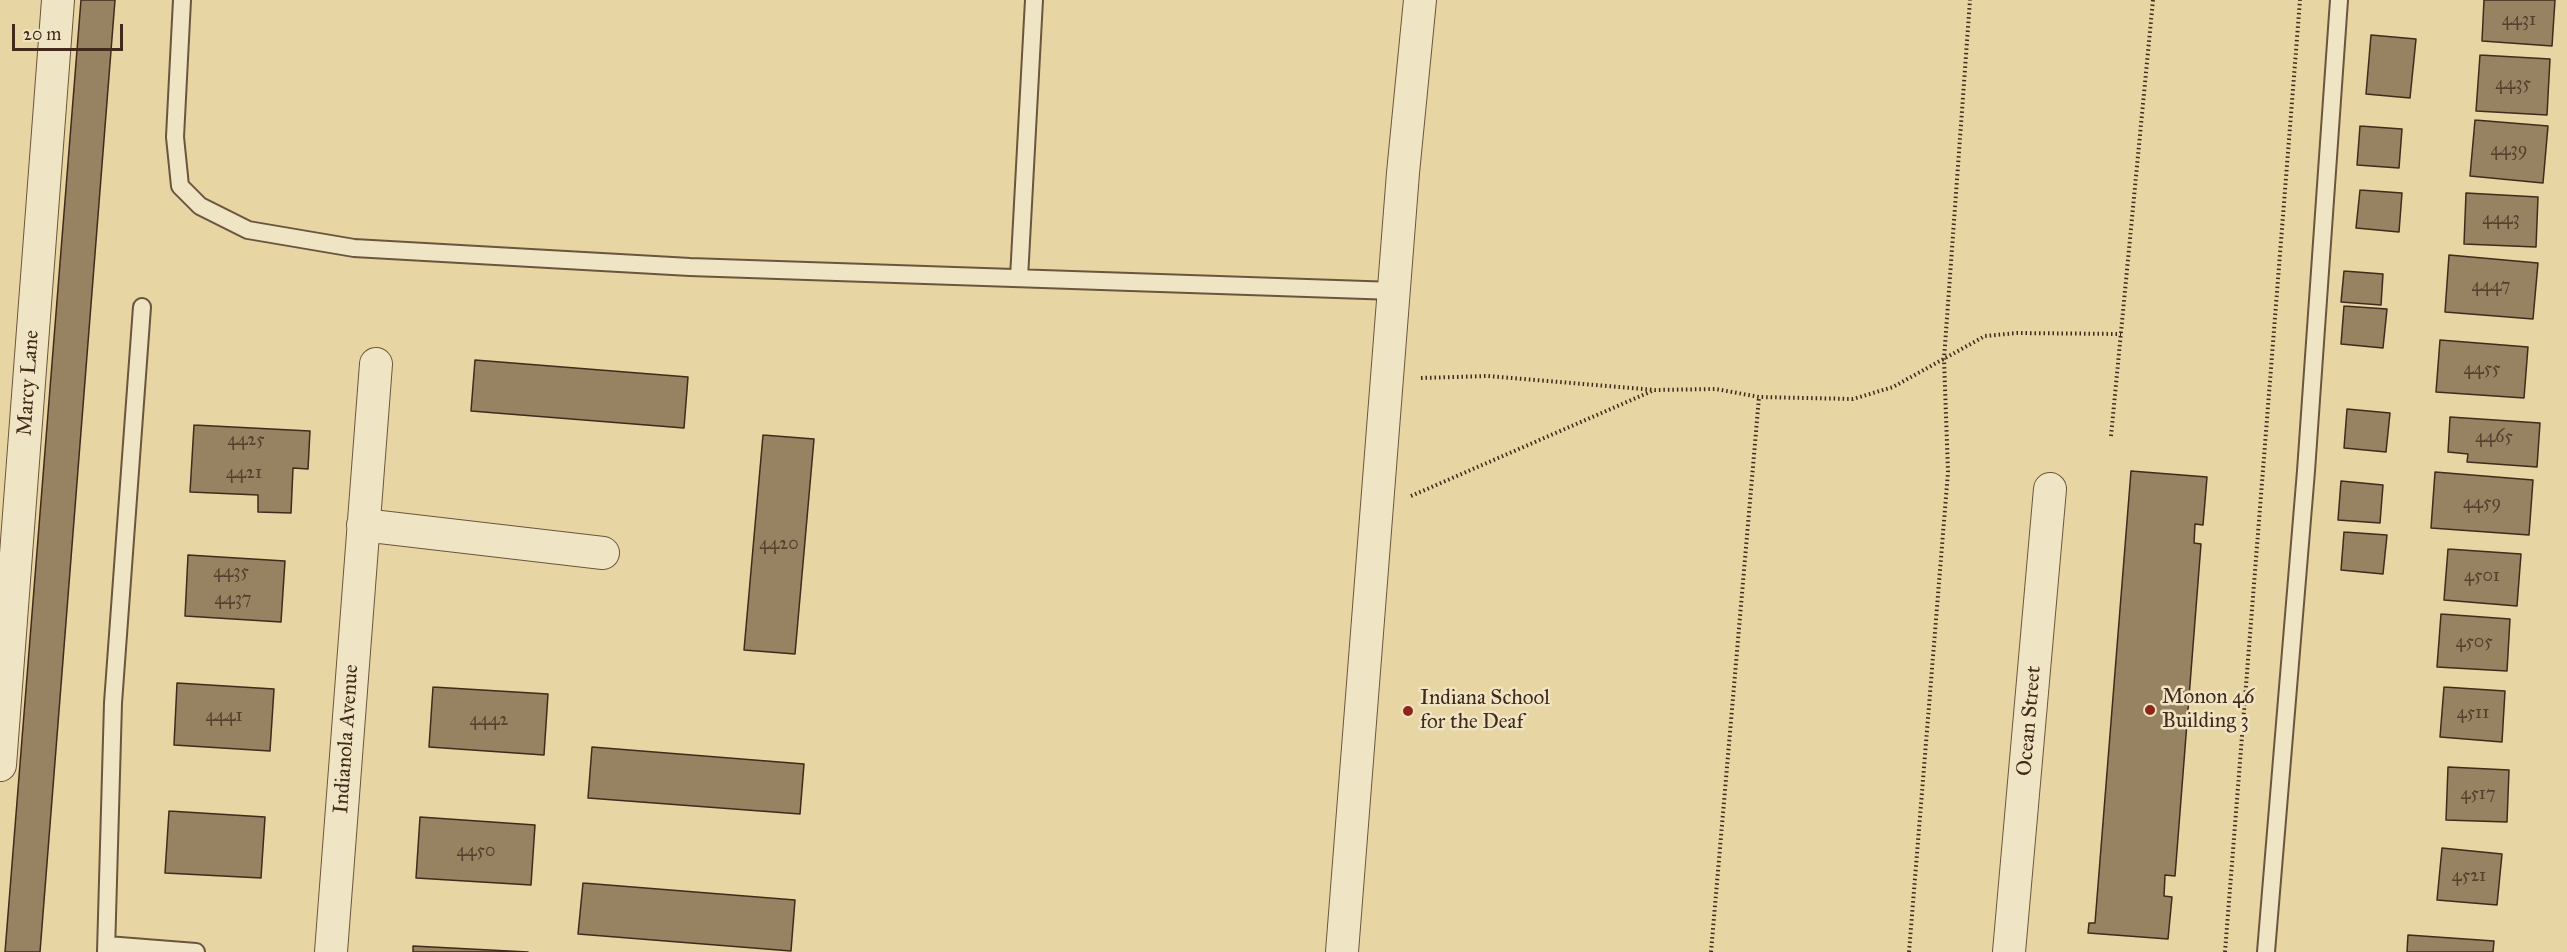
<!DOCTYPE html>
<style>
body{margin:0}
#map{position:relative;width:2567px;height:952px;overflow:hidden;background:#e7d5a3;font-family:"IM FELL Great Primer",serif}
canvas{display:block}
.scale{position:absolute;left:12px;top:24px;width:111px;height:27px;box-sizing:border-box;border:3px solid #412a1b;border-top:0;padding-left:8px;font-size:18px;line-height:21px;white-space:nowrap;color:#412a1b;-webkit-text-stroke:4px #efe4c3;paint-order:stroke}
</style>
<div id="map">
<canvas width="2567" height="952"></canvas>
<div class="scale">20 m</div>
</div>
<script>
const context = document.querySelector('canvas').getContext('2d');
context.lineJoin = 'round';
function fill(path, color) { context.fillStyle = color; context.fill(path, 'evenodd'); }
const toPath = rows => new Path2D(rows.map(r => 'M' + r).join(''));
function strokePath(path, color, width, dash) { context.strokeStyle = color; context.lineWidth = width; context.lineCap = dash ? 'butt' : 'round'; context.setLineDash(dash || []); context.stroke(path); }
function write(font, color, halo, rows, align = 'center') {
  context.font = font + ' "IM FELL Great Primer",serif'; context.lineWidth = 5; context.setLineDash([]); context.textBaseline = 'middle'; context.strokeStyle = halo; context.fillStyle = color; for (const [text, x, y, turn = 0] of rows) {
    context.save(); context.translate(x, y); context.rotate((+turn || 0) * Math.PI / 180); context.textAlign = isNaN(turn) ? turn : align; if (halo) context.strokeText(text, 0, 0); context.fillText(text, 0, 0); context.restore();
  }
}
const building = toPath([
 [81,0,115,0,40,952,5,952,81,0],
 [2484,0,2555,0,2552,46,2482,41,2484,0],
 [2371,35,2416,39,2410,98,2366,94,2371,35],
 [2480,55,2550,59,2547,115,2476,111,2480,55],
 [2475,120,2548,126,2543,183,2470,176,2475,120],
 [2360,126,2402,129,2399,168,2357,165,2360,126],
 [2360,190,2402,193,2399,232,2356,228,2360,190],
 [2466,193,2538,197,2536,247,2464,244,2466,193],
 [2449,255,2538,263,2533,319,2445,312,2449,255],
 [2344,271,2383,274,2381,305,2341,302,2344,271],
 [2344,306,2387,309,2383,348,2341,344,2344,306],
 [2440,340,2528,347,2524,398,2436,392,2440,340],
 [475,360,688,377,684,428,471,411,475,360],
 [2347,409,2390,413,2386,452,2344,448,2347,409],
 [2450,417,2540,423,2537,467,2467,462,2468,454,2448,452,2450,417],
 [194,425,310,431,308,469,293,468,291,513,258,512,258,495,190,492,194,425],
 [763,435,814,439,795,654,744,650,763,435],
 [2131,471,2207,477,2203,525,2195,524,2194,543,2201,544,2175,876,2165,875,2164,896,2172,897,2168,939,2088,933,2089,923,2095,923,2131,471],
 [2435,472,2533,480,2529,535,2431,528,2435,472],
 [2341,481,2383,485,2380,523,2338,520,2341,481],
 [2344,532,2387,535,2383,574,2341,570,2344,532],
 [2448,549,2521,554,2517,606,2444,600,2448,549],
 [188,555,285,561,281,622,185,616,188,555],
 [2441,614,2510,619,2507,671,2437,667,2441,614],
 [177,683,274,689,270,751,174,745,177,683],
 [433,687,548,694,544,755,429,747,433,687],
 [2444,687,2505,691,2502,742,2440,737,2444,687],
 [592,747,804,764,800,814,588,798,592,747],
 [2448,767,2509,770,2507,822,2446,820,2448,767],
 [169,811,265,817,261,878,165,873,169,811],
 [420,817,535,825,531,885,416,878,420,817],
 [2442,848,2502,854,2497,905,2437,900,2442,848],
 [583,883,795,900,791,951,578,934,583,883],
 [2408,935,2494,941,2493,952,2407,952,2408,935],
 [413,946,528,952,413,952,413,946]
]);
const path = toPath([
 [1421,378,1488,376,1655,390,1716,389,1759,397,1853,399,1893,387,1985,336,2017,333,2121,334],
 [2111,436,2153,0],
 [1411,496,1652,391],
 [1711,952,1759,397],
 [1909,952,1948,472,1944,359,1970,0],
 [2225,952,2300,0]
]);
const service = toPath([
 [182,0,175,137,180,186,200,206,248,230,354,248,690,267,1395,291],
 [1019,278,1034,0],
 [107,945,196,952],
 [106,952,113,703,142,307],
 [2266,952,2306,471,2339,0]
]);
const minor = toPath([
 [363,525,603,553],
 [0,765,58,0],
 [331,952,376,364],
 [1342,952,1403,173,1420,0],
 [2009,952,2050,489]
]);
const markers = [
 [2150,710,6,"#8f2418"],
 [1408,711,6,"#8f2418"]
];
const numberNames = [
 ["4431",2519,21],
 ["4435",2513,85],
 ["4439",2509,151],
 ["4443",2501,220],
 ["4447",2491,287],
 ["4455",2482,370],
 ["4465",2494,438],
 ["4425",246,441],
 ["4421",244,474],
 ["4459",2482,504],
 ["4420",779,545],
 ["4435",231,573],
 ["4501",2482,577],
 ["4437",233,600],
 ["4505",2474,643],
 ["4511",2473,714],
 ["4441",224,717],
 ["4442",489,721],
 ["4517",2478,795],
 ["4450",476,852],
 ["4521",2469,877]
];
const streetNames = [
 ["Marcy Lane",29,383,-86],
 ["Ocean Street",2030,721,-85],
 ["Indianola Avenue",347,739,-86]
];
const poiNames = [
 ["Monon 46",2162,698],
 ["Building 3",2162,722],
 ["Indiana School",1420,699],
 ["for the Deaf",1420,723]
];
fill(building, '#978362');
strokePath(building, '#412a1b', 1.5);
strokePath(service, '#6a553d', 20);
strokePath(minor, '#6a553d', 34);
strokePath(path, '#412a1b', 4, [1.5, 3]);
strokePath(service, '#efe4c3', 16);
strokePath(minor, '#efe4c3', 32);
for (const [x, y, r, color] of markers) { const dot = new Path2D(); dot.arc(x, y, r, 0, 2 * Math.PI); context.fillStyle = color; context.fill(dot); strokePath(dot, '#efe4c3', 2); }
write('18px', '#56402d', null, numberNames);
write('21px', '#412a1b', '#efe4c3', streetNames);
write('21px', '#412a1b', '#efe4c3', poiNames, 'left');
</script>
